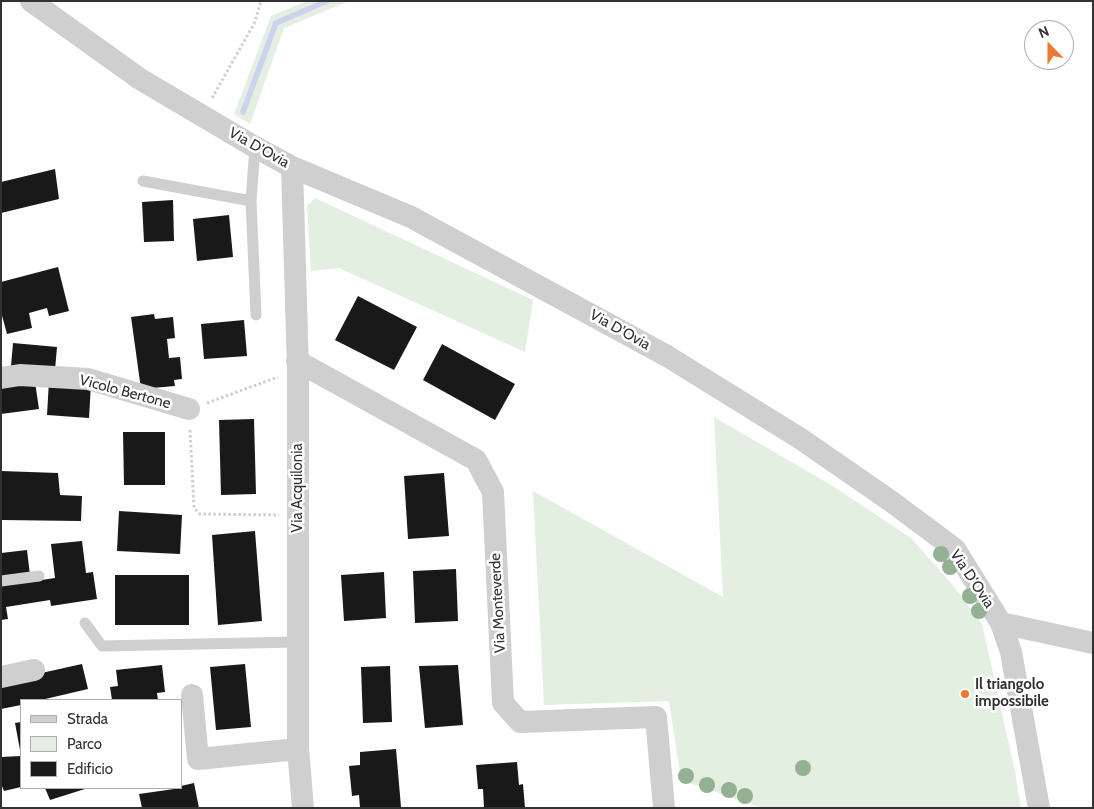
<!DOCTYPE html>
<style>
body{margin:0}
#map{position:relative;width:1094px;height:809px;overflow:hidden;background:#fff;font-family:Cabin,sans-serif}
canvas{display:block}
.frame{position:absolute;inset:0;border:2px solid #323232;pointer-events:none}
.legend{position:absolute;left:20px;top:699px;width:162px;height:90px;box-sizing:border-box;background:#fff;border:1px solid #adadad;margin:0;padding:6px 9px;list-style:none;font-size:15px;color:#323232}
.legend li{display:flex;align-items:center;gap:10px;height:25px}
.legend b{width:25px;border:1px solid #adadad}
.north{position:absolute;left:1024px;top:20px;width:50px;height:50px;box-sizing:border-box;background:#fff;border:1px solid #adadad;border-radius:50%;rotate:338deg;font-size:14px;font-weight:700;line-height:20px;text-align:center;color:#323232}
.north::after{content:'';display:block;margin:auto;width:18px;height:22px;background:#ed7831;clip-path:polygon(50% 0,100% 100%,50% 72%,0 100%)}
</style>
<div id="map">
<canvas width="1094" height="809"></canvas>
<div class="frame"></div>
<ul class="legend">
<li><b style="height:6px;background:#cfcfcf"></b>Strada</li>
<li><b style="height:14px;background:#e2efe1"></b>Parco</li>
<li><b style="height:14px;background:#191919"></b>Edificio</li>
</ul>
<div class="north">N</div>
</div>
<script>
const context = document.querySelector('canvas').getContext('2d');
context.lineJoin = 'round';
function fill(path, color) { context.fillStyle = color; context.fill(path, 'evenodd'); }
const toPath = rows => new Path2D(rows.map(r => 'M' + r).join(''));
function strokePath(path, color, width, dash) { context.strokeStyle = color; context.lineWidth = width; context.lineCap = dash ? 'butt' : 'round'; context.setLineDash(dash || []); context.stroke(path); }
function write(font, color, halo, rows, align = 'center') {
  context.font = font + ' Cabin,sans-serif'; context.lineWidth = 5; context.setLineDash([]); context.textBaseline = 'middle'; context.strokeStyle = halo; context.fillStyle = color; for (const [text, x, y, turn = 0] of rows) {
    context.save(); context.translate(x, y); context.rotate((+turn || 0) * Math.PI / 180); context.textAlign = isNaN(turn) ? turn : align; if (halo) context.strokeText(text, 0, 0); context.fillText(text, 0, 0); context.restore();
  }
}
const green = toPath([
 [307,1,349,1,284,28,250,124,234,114,271,16],
 [315,198,533,300,525,352,339,268,311,271,307,206],
 [714,417,831,485,911,538,951,583,982,624,1015,771,1021,808,762,808,681,780,669,701,544,705,533,491,723,597]
]);
const stream = toPath([
 [243,112,276,23,327,1]
]);
const building = toPath([
 [55,169,59,199,1,213,1,182],
 [173,200,174,241,144,242,142,202],
 [229,215,233,257,197,261,193,219],
 [58,267,69,311,49,316,47,308,29,313,32,328,7,334,1,312,1,282],
 [358,296,417,327,394,370,335,340],
 [154,314,155,319,173,317,175,338,167,339,169,358,180,357,182,379,174,380,175,386,141,389,131,317],
 [244,320,247,356,204,359,201,324],
 [13,343,57,347,55,370,11,366],
 [442,344,515,384,495,420,423,380],
 [49,381,91,384,89,418,47,415],
 [35,382,39,409,1,414,1,386],
 [254,419,256,494,221,495,219,420],
 [123,432,165,432,165,485,124,485],
 [1,471,58,473,60,495,82,496,81,521,1,520],
 [444,473,449,536,408,539,404,476],
 [119,511,182,515,180,554,117,551],
 [255,531,262,621,218,625,212,535],
 [82,541,86,573,93,572,97,599,51,606,50,600,6,607,8,619,1,620,1,586,55,578,51,544],
 [27,550,30,575,1,578,1,553],
 [456,569,458,621,415,623,413,571],
 [384,572,386,618,344,621,341,575],
 [115,575,189,575,189,625,115,625],
 [82,664,88,689,41,700,21,700,21,705,1,709,1,682],
 [245,664,251,727,216,730,210,667],
 [162,665,165,692,157,693,158,700,112,700,110,687,118,686,116,670],
 [458,665,463,725,425,728,419,666],
 [390,666,392,722,363,723,361,667],
 [21,722,21,750,20,750,15,723],
 [396,749,401,807,360,808,359,795,352,796,349,766,360,765,360,752],
 [21,756,21,787,4,791,1,784,1,757],
 [517,762,519,785,523,784,525,808,484,808,483,789,478,789,476,765],
 [194,783,199,808,142,808,139,794,181,788,181,786],
 [45,788,88,788,50,800]
]);
const path = toPath([
 [212,98,254,24,261,1],
 [207,403,278,377],
 [190,430,194,508,200,514,279,515]
]);
const service = toPath([
 [143,181,251,201,255,147],
 [251,201,256,315],
 [1,581,39,576],
 [85,623,102,646,298,642]
]);
const minor = toPath([
 [31,1,140,79,255,147,292,167,411,217,667,356,801,439,892,502,955,549,1001,623,1011,652,1039,808],
 [292,167,298,370,298,749,303,808],
 [297,361,476,460,493,492,503,703,520,722,656,717,664,808],
 [1,378,20,375,88,379,189,409],
 [1001,623,1093,643],
 [1,677,34,670],
 [192,695,198,759,298,749]
]);
const trees = [
 [941,554],
 [950,567],
 [970,596],
 [979,611],
 [803,768],
 [686,776],
 [707,785],
 [729,790],
 [745,796]
];
const markers = [
 [965,694,5,"#ed7831"]
];
const streetNames = [
 ["Via D'Ovia",259,148,29],
 ["Via D'Ovia",620,330,29],
 ["Vicolo Bertone",125,392,15],
 ["Via Acquilonia",298,488,-90],
 ["Via D'Ovia",972,579,56],
 ["Via Monteverde",498,603,-93]
];
const poiNames = [
 ["Il triangolo",975,685],
 ["impossibile",975,702]
];
fill(green, '#e2efe1');
strokePath(stream, '#cdd2ef', 5.5);
fill(building, '#191919');
strokePath(path, '#cfcfcf', 3, [2.5, 2.5]);
strokePath(service, '#cfcfcf', 11);
strokePath(minor, '#cfcfcf', 22);
context.fillStyle = '#94b194';
for (const [x, y] of trees) { context.beginPath(); context.arc(x, y, 8, 0, 2 * Math.PI); context.fill(); }
for (const [x, y, r, color] of markers) { const dot = new Path2D(); dot.arc(x, y, r, 0, 2 * Math.PI); context.fillStyle = color; context.fill(dot); strokePath(dot, '#fff', 2); }
write('15px', '#323232', '#fff', streetNames);
write('bold 15px', '#323232', '#fff', poiNames, 'left');
</script>
